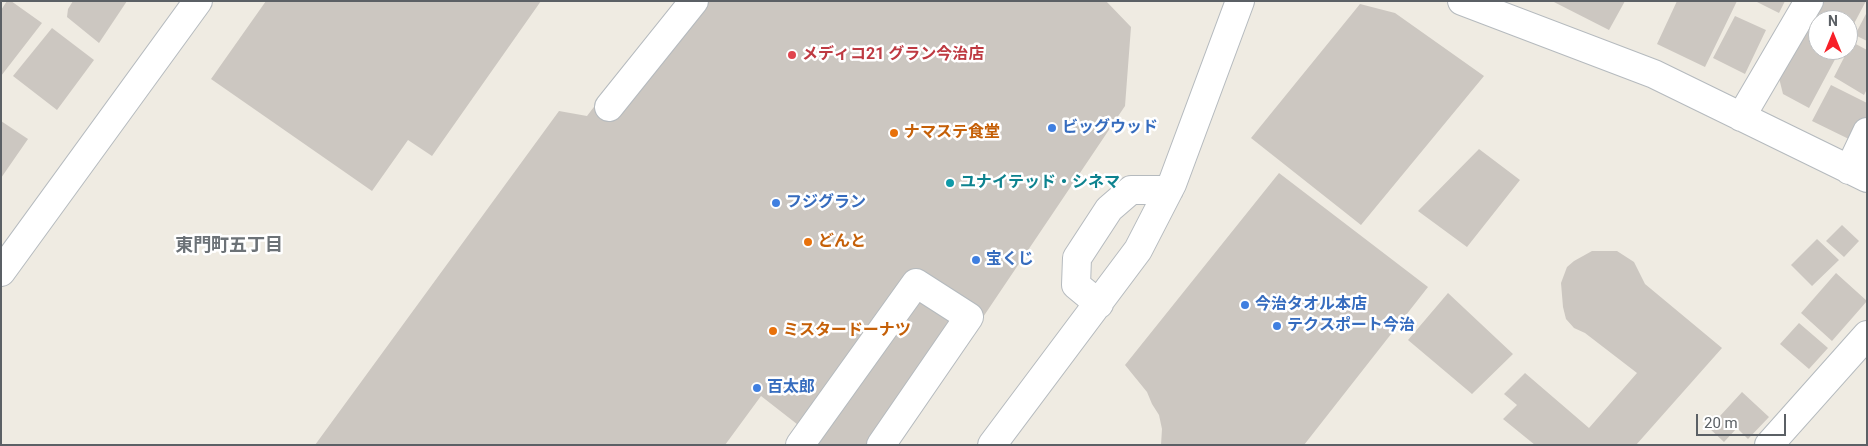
<!DOCTYPE html>
<meta charset="utf-8">
<style>
body{margin:0}
#map{position:relative;width:1868px;height:446px;overflow:hidden;background:#efebe2;font-family:Roboto,sans-serif}
canvas{display:block}
.frame{position:absolute;inset:0;border:2px solid #5b6065;pointer-events:none}
.north{position:absolute;left:1808px;top:10px;width:50px;height:50px;box-sizing:border-box;background:#fff;border:1px solid #bdbfc1;border-radius:50%;rotate:0deg;font-size:14px;font-weight:700;line-height:20px;text-align:center;color:#5b6065}
.north::after{content:'';display:block;margin:auto;width:18px;height:22px;background:#f72028;clip-path:polygon(50% 0,100% 100%,50% 72%,0 100%)}
.scale{position:absolute;left:1696px;top:414px;width:90px;height:22px;box-sizing:border-box;border:2px solid #5b6065;border-top:0;padding-left:6px;font-size:15px;line-height:18px;white-space:nowrap;color:#5b6065;-webkit-text-stroke:4px #fff;paint-order:stroke}
</style>
<div id="map">
<canvas width="1868" height="446"></canvas>
<div class="frame"></div>
<div class="north">N</div>
<div class="scale">20 m</div>
</div>
<script>
const context = document.querySelector('canvas').getContext('2d');
context.lineJoin = 'round';
function fill(path, color) { context.fillStyle = color; context.fill(path, 'evenodd'); }
const toPath = rows => new Path2D(rows.map(r => 'M' + r).join(''));
function strokePath(path, color, width, dash) { context.strokeStyle = color; context.lineWidth = width; context.lineCap = dash ? 'butt' : 'round'; context.setLineDash(dash || []); context.stroke(path); }
function write(font, color, halo, rows, align = 'center') {
  context.font = font + ' Roboto,"Noto Sans JP",sans-serif'; context.lineWidth = 5; context.setLineDash([]); context.textBaseline = 'middle'; context.strokeStyle = halo; context.fillStyle = color; for (const [text, x, y, turn = 0] of rows) {
    context.save(); context.translate(x, y); context.rotate((+turn || 0) * Math.PI / 180); context.textAlign = isNaN(turn) ? turn : align; if (halo) context.strokeText(text, 0, 0); context.fillText(text, 0, 0); context.restore();
  }
}
const building = toPath([
 [7,1,11,1,42,23,1,76,1,10],
 [73,1,127,1,99,43,67,17,68,9],
 [266,1,541,1,432,156,408,140,372,191,211,79],
 [675,1,1106,1,1131,27,1125,106,897,445,793,445,811,435,761,396,725,445,315,445,559,111,587,116],
 [1552,1,1625,1,1609,30],
 [1677,1,1737,1,1705,67,1657,44],
 [1755,1,1785,1,1779,13],
 [1822,1,1866,1,1848,35,1848,20,1818,20,1818,50,1840,50,1809,108,1783,94,1779,78],
 [1360,4,1395,13,1484,76,1361,225,1251,138],
 [1867,12,1867,41,1855,35],
 [1735,16,1766,30,1745,74,1713,58],
 [52,28,94,60,57,110,13,76],
 [1852,42,1867,50,1867,89,1864,95,1834,77],
 [1831,85,1867,103,1867,125,1857,143,1812,121],
 [1,121,28,139,1,178],
 [1479,149,1520,180,1467,247,1418,211],
 [1279,173,1428,287,1304,445,1161,445,1162,429,1159,415,1152,404,1147,392,1125,365],
 [1842,225,1859,241,1844,257,1826,241],
 [1817,239,1839,260,1812,286,1791,265],
 [1592,251,1617,251,1634,262,1645,284,1722,348,1636,445,1535,445,1503,419,1517,405,1504,394,1525,373,1589,428,1637,373,1585,333,1574,328,1566,319,1563,307,1561,283,1567,267,1574,261],
 [1836,273,1867,301,1832,341,1801,313],
 [1448,293,1513,354,1472,394,1408,340],
 [1799,323,1828,348,1809,369,1780,344],
 [1742,392,1769,417,1748,439,1737,428,1724,442,1709,428]
]);
const minor = toPath([
 [1462,1,1654,74,1867,178],
 [609,107,694,1],
 [1741,117,1809,1],
 [1849,170,1867,132],
 [1,272,198,1],
 [1099,304,1076,285,1077,258,1109,209,1131,190,1169,190],
 [800,445,916,283,969,317,881,445],
 [992,445,1138,250,1172,184,1240,1],
 [1769,445,1867,335]
]);
const markers = [
 [792,55,5,"#e0444e"],
 [1052,128,5,"#3f7fe0"],
 [894,133,5,"#e8710a"],
 [950,183,5,"#0f9aa8"],
 [776,203,5,"#3f7fe0"],
 [808,242,5,"#e8710a"],
 [976,260,5,"#3f7fe0"],
 [1245,305,5,"#3f7fe0"],
 [1277,326,5,"#3f7fe0"],
 [773,331,5,"#e8710a"],
 [757,388,5,"#3f7fe0"]
];
const healthNames = [
 ["メディコ21 グラン今治店",802,55]
];
const shopNames = [
 ["ビッグウッド",1062,128],
 ["フジグラン",786,203],
 ["宝くじ",986,260],
 ["今治タオル本店",1255,305],
 ["テクスポート今治",1287,326],
 ["百太郎",767,388]
];
const foodNames = [
 ["ナマステ食堂",904,133],
 ["どんと",818,242],
 ["ミスタードーナツ",783,331]
];
const cultureNames = [
 ["ユナイテッド・シネマ",960,183]
];
const neighbourhoodNames = [
 ["東門町五丁目",229,246]
];
fill(building, '#ccc7c1');
strokePath(minor, '#b5babe', 30);
strokePath(minor, '#fff', 28);
for (const [x, y, r, color] of markers) { const dot = new Path2D(); dot.arc(x, y, r, 0, 2 * Math.PI); context.fillStyle = color; context.fill(dot); strokePath(dot, '#fff', 2); }
write('bold 16px', '#be3a42', '#fff', healthNames, 'left');
write('bold 16px', '#366cbe', '#fff', shopNames, 'left');
write('bold 16px', '#c56008', '#fff', foodNames, 'left');
write('bold 16px', '#0d838f', '#fff', cultureNames, 'left');
write('bold 18px', '#6c7277', '#fff', neighbourhoodNames);
</script>
